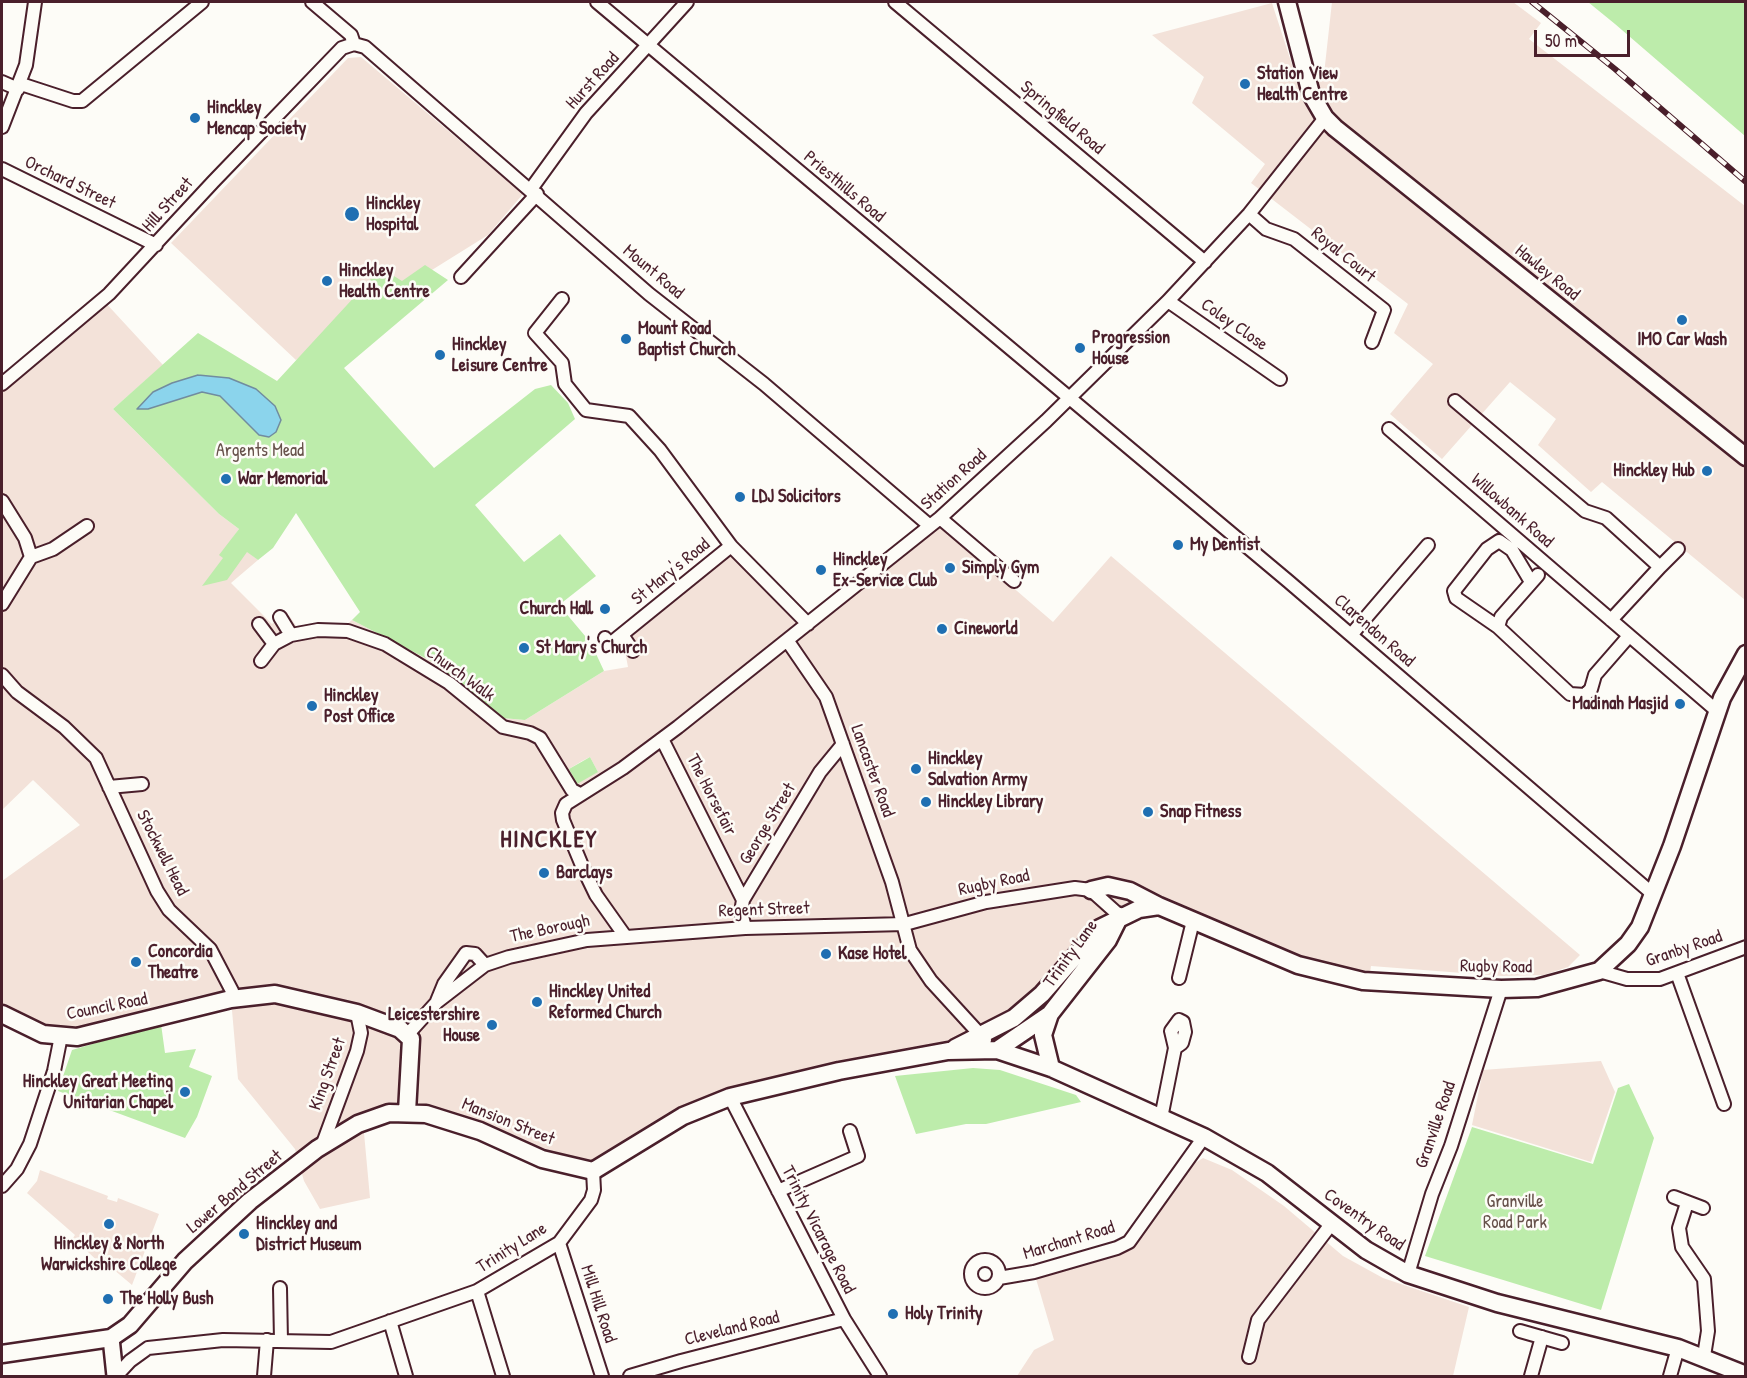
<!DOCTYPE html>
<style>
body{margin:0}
#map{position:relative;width:1747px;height:1378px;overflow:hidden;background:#fdfcf7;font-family:"Patrick Hand",sans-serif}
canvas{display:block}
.frame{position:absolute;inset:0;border:3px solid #4a1f2b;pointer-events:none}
.scale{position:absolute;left:1534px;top:30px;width:96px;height:27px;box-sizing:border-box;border:3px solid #4a1f2b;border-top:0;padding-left:8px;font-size:18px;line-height:21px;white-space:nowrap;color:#4a1f2b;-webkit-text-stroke:4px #fdfcf7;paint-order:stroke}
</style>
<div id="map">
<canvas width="1747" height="1378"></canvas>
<div class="frame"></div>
<div class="scale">50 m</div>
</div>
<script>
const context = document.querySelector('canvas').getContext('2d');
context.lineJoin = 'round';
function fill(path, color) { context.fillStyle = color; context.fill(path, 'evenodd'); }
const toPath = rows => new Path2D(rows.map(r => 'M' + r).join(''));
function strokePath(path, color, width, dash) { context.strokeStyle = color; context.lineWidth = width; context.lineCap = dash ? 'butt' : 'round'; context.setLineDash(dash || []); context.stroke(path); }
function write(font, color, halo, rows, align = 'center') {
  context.font = font + ' "Patrick Hand",sans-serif'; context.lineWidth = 5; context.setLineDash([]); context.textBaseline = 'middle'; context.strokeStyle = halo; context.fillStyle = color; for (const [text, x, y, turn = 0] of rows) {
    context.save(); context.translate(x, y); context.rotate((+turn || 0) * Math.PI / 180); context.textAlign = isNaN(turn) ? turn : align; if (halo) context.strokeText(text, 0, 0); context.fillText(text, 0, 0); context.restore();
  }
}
const built = toPath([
 [1332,2,1513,2,1541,23,1529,39,1745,206,1745,600,1602,482,1591,492,1538,445,1556,419,1510,382,1442,459,1390,414,1433,364,1394,333,1408,304,1251,183,1265,164,1192,103,1204,77,1152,35,1272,3,1296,77,1324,74],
 [361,57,523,194,488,235,355,318,296,360,171,243,348,58],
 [103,300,163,365,113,409,219,514,239,529,232,539,258,560,231,583,272,624,286,611,301,633,339,631,352,620,431,661,502,718,525,720,604,671,628,667,622,635,728,549,806,625,937,522,1053,622,1111,556,1580,955,1568,967,1544,975,1502,976,1371,966,1369,980,1363,980,1173,912,1120,916,980,1036,730,1097,593,1171,443,1117,363,1122,370,1198,320,1209,304,1181,295,1149,238,1079,231,999,233,990,202,995,62,1031,2,1007,2,881,80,825,33,780,2,810,2,384],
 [590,757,598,772,569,769,582,761],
 [1601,1061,1615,1092,1591,1162,1472,1125,1483,1070],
 [1203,1158,1232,1170,1284,1206,1343,1256,1383,1278,1469,1307,1453,1376,1017,1376,1034,1350,1054,1340,1034,1272,1117,1248,1181,1172],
 [40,1170,108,1196,107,1199,117,1202,118,1198,159,1214,132,1285,107,1264,104,1267,73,1238,75,1235,27,1193,37,1181]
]);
const green = toPath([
 [1588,2,1745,2,1745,136,1615,24],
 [425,265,448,280,344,368,434,468,535,389,551,385,568,403,575,419,475,505,524,562,560,534,596,576,559,605,591,643,604,671,525,720,502,718,431,661,352,620,360,612,296,513,273,548,258,560,247,552,227,580,202,586,223,558,219,555,239,529,219,514,113,409,198,333,277,381,381,268,402,281],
 [590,757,598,772,577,784,569,769],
 [161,1024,165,1053,196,1049,189,1067,212,1076,197,1117,185,1138,58,1091,72,1050],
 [973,1068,1000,1070,1076,1095,1081,1102,986,1124,966,1124,916,1134,895,1076],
 [1629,1084,1654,1138,1601,1310,1425,1256,1472,1127,1593,1164,1618,1088]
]);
const water = toPath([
 [198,375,229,378,256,389,275,406,281,420,276,432,269,437,259,435,220,396,202,392,148,409,137,409,153,392,172,383,198,375]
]);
const minor = toPath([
 [312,2,351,35,354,44],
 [597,2,1288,581,1654,895],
 [895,2,1205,262],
 [354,44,365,47,649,294,764,384,930,526],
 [2,82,18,89],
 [21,84,73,101,82,101,202,2],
 [2,127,26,65,35,2],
 [2,169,156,245],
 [531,189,586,113,687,2],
 [1249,214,1266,229,1294,239,1384,310,1372,342],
 [461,277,537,194],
 [562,299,535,333,562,363,565,384,586,410,629,416,660,450,731,546,808,624],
 [1168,301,1280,379],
 [2,384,109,294,213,182,342,48,354,44],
 [1455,401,1585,511,1606,518,1660,567,1611,620],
 [1389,429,1717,711],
 [2,501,25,538,31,557],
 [940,518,1014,581],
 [31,557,53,549,87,526],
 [1660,567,1678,549],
 [1538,575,1501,617,1498,627,1570,694,1585,695,1591,689,1595,675,1629,636],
 [2,604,31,557],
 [280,617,291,635],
 [259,624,274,644],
 [1498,627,1456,598,1454,591,1487,549,1499,541,1512,550,1531,582],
 [622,635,633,651],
 [1351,635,1428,545],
 [605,638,610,644,731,546],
 [787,640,826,697,892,882,910,950,931,981,985,1040],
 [261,661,274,644,291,635,318,630,348,631,385,644,449,683,503,727,530,733,540,738,572,790,580,794],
 [2,675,17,692,64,727,96,758,157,891,169,910,210,949,232,991,231,999],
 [662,739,743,900],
 [109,787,142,784],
 [745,928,741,912,743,900,820,772,843,744],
 [625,936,596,895,583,868,563,820,562,813,566,804,623,768,678,727,940,518,1046,421,1168,301,1249,214,1325,118],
 [1599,971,1627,979,1660,979,1746,947],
 [1677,973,1724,1104],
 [1179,978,1193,921],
 [437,1001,444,984,466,953,475,954,485,965],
 [408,1034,437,1002,485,965,509,957,587,940,745,928,905,924,986,902,1075,888,1091,890,1120,916],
 [730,1097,844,1319,880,1376],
 [1161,1118,1175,1048,1182,1043,1185,1032,1183,1022,1179,1020,1171,1031,1175,1048],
 [322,1146,357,1051,361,1033,357,1013],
 [2,1186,17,1169,30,1144,54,1071,61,1036],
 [778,1191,858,1156,850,1131],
 [1674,1197,1703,1208],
 [1687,1203,1679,1228,1682,1247,1704,1279,1708,1331,1704,1356],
 [559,1243,602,1376],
 '971 1274a14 14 0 1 1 28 0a14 14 0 1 1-28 0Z',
 [1408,1274,1432,1194,1451,1146,1501,989],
 [999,1278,1034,1272,1117,1248,1129,1242,1204,1137],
 [280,1288,281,1341],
 [477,1291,503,1376],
 [390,1321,406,1376],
 [1520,1331,1562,1343],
 [1249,1357,1258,1320,1332,1223],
 [116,1376,130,1361,148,1348,223,1340,331,1342,477,1291,559,1243,591,1200,594,1190,593,1171],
 [264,1376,267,1340],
 [630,1376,681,1361,844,1319],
 [1531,1376,1542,1337],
 [1670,1376,1678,1348]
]);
const tertiary = toPath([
 [111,1338,115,1376]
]);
const secondary = toPath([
 [1287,2,1311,94,1325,118,1335,128,1746,457],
 [1091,890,1108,886,1130,891,1159,906],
 [2,1014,43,1034,77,1037,231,999,275,994,357,1013,400,1029,411,1039,407,1112],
 [1050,1014,1043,1035,1051,1068],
 [955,1048,1014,1018,1042,994,1100,928,1139,909,1159,906,1298,965,1363,981,1501,989,1537,988,1599,971,1628,944,1640,927,1672,846,1722,698,1746,654],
 [997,1050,1051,1068,1204,1137,1267,1173,1366,1250,1408,1274,1497,1303,1678,1348,1746,1375],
 [2,1354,111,1338,130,1325,185,1261,250,1201,317,1149,358,1124,389,1113,426,1114,480,1131,542,1159,593,1171,683,1116,730,1097,839,1071,948,1051,997,1050,1050,1014,1108,940,1120,916]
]);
const rail = toPath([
 [1532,2,1615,69,1746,182]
]);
const markers = [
 [1245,84,6,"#1f6fb2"],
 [195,118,6,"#1f6fb2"],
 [352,214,8,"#1f6fb2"],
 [327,281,6,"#1f6fb2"],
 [1682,320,6,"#1f6fb2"],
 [626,339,6,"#1f6fb2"],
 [1080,348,6,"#1f6fb2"],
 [440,355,6,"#1f6fb2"],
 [1707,471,6,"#1f6fb2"],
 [226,479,6,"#1f6fb2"],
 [740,497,6,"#1f6fb2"],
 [1178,545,6,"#1f6fb2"],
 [950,568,6,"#1f6fb2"],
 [821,570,6,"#1f6fb2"],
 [605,609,6,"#1f6fb2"],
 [942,629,6,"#1f6fb2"],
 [524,648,6,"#1f6fb2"],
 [1680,704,6,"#1f6fb2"],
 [312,706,6,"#1f6fb2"],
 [916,769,6,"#1f6fb2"],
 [926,802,6,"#1f6fb2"],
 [1148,812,6,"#1f6fb2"],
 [544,873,6,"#1f6fb2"],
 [826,954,6,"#1f6fb2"],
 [136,962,6,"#1f6fb2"],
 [537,1002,6,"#1f6fb2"],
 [492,1025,6,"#1f6fb2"],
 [185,1092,6,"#1f6fb2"],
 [109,1224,6,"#1f6fb2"],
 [244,1234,6,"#1f6fb2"],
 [108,1299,6,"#1f6fb2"],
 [893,1314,6,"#1f6fb2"]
];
const poiNames = [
 ["Station View",1257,74],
 ["Health Centre",1257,95],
 ["Hinckley",207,108],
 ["Mencap Society",207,129],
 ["Hinckley",366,204],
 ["Hospital",366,225],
 ["Hinckley",339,271],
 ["Health Centre",339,292],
 ["Mount Road",638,329],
 ["Baptist Church",638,350],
 ["Progression",1092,338],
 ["House",1092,359],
 ["IMO Car Wash",1682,340,"center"],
 ["Hinckley",452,345],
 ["Leisure Centre",452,366],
 ["Hinckley Hub",1695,471,"right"],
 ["War Memorial",238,479],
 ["LDJ Solicitors",752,497],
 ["My Dentist",1190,545],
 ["Hinckley",833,560],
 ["Ex-Service Club",833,581],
 ["Simply Gym",962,568],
 ["Church Hall",593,609,"right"],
 ["Cineworld",954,629],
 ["St Mary's Church",536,648],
 ["Hinckley",324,696],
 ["Post Office",324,717],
 ["Madinah Masjid",1668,704,"right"],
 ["Hinckley",928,759],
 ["Salvation Army",928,780],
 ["Hinckley Library",938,802],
 ["Snap Fitness",1160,812],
 ["Barclays",556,873],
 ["Concordia",148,952],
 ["Theatre",148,973],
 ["Kase Hotel",838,954],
 ["Hinckley United",549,992],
 ["Reformed Church",549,1013],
 ["Leicestershire",480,1015,"right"],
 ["House",480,1036,"right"],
 ["Hinckley Great Meeting",173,1082,"right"],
 ["Unitarian Chapel",173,1103,"right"],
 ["Hinckley and",256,1224],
 ["District Museum",256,1245],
 ["Hinckley & North",109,1244,"center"],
 ["Warwickshire College",109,1265,"center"],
 ["The Holly Bush",120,1299],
 ["Holy Trinity",905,1314]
];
const streetNames = [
 ["Hurst Road",593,81,-48],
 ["Springfield Road",1062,118,40],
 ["Orchard Street",70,183,26],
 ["Priesthills Road",844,187,40],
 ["Hill Street",168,205,-48],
 ["Royal Court",1343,255,39],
 ["Mount Road",653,272,40],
 ["Hawley Road",1547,273,39],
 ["Coley Close",1234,325,35],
 ["Station Road",954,480,-42],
 ["Willowbank Road",1512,511,41],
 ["St Mary's Road",671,572,-39],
 ["Clarendon Road",1374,631,41],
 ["Church Walk",460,674,36],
 ["Lancaster Road",872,771,70],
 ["The Horsefair",711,795,63],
 ["George Street",768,824,-59],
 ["Stockwell Head",162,853,63],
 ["Rugby Road",994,883,-12],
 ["Regent Street",764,910,-2],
 ["The Borough",550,929,-12],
 ["Granby Road",1684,949,-19],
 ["Trinity Lane",1071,954,-54],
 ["Rugby Road",1496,967,1],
 ["Council Road",107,1007,-11],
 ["King Street",328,1074,-70],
 ["Mansion Street",508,1122,22],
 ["Granville Road",1436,1125,-71],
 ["Lower Bond Street",235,1192,-40],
 ["Coventry Road",1364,1220,35],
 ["Trinity Vicarage Road",818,1230,63],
 ["Marchant Road",1069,1241,-17],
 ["Trinity Lane",512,1248,-32],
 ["Mill Hill Road",598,1304,72],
 ["Cleveland Road",732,1329,-14]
];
const parkNames = [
 ["Argents Mead",260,451],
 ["Granville",1515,1202],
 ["Road Park",1515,1223]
];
const districtNames = [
 ["HINCKLEY",549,841]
];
fill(built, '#f3e2d9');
fill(green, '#bdecab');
fill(water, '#8bd4ec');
strokePath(water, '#718c9f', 1.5);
strokePath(minor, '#4a1f2b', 16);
strokePath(tertiary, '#4a1f2b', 20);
strokePath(secondary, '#4a1f2b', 21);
strokePath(minor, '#fdfcf7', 12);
strokePath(tertiary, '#fdfcf7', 15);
strokePath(secondary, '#fdfcf7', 16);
strokePath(rail, '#4a1f2b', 6);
strokePath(rail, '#fdfcf7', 4, [11]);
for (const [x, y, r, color] of markers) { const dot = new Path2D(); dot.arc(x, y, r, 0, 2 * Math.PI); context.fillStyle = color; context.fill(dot); strokePath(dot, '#fdfcf7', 2); }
write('bold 18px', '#4a1f2b', '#fdfcf7', poiNames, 'left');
write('18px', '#4a1f2b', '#fdfcf7', streetNames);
write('18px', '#67524b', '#fdfcf7', parkNames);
context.letterSpacing = '1.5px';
write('bold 24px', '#4a1f2b', '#fdfcf7', districtNames);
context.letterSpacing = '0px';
</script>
